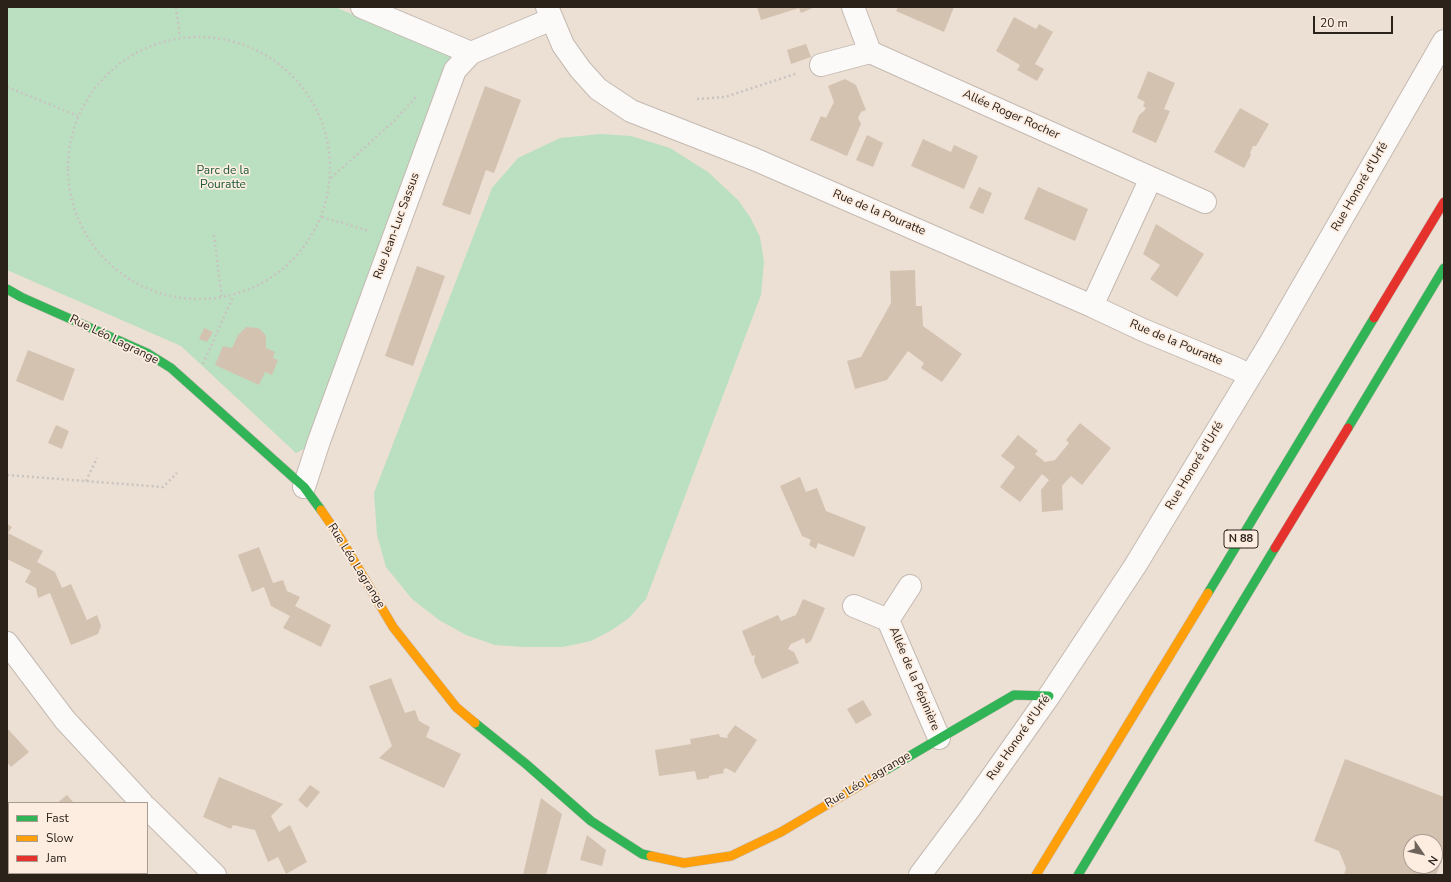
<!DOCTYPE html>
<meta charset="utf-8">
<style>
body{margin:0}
#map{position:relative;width:1451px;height:882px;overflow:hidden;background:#ecdfd4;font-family:"Nunito Sans",sans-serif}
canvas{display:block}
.frame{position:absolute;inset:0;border:8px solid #2b221a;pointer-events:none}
.legend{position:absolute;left:8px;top:802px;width:140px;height:72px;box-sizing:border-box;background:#fdede1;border:1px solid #a99c91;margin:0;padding:5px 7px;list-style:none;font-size:12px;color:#2b221a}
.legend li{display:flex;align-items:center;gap:8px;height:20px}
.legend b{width:20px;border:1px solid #a99c91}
.north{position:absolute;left:1403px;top:834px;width:40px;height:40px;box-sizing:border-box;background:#fdede1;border:1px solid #a99c91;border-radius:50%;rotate:124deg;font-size:11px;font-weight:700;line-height:16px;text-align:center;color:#2b221a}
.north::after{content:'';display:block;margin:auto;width:14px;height:18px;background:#6f645b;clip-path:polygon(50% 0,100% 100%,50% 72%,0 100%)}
.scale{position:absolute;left:1313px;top:16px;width:80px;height:18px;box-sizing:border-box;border:2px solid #2b221a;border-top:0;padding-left:5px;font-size:12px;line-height:14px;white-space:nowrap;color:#2b221a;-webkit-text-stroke:3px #fdede1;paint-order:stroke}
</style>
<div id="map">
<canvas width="1451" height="882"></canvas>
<div class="frame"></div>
<ul class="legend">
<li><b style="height:5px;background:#30b455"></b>Fast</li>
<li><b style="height:5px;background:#ff9f0a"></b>Slow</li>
<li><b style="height:5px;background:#e5322d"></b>Jam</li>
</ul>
<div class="north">N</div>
<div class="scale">20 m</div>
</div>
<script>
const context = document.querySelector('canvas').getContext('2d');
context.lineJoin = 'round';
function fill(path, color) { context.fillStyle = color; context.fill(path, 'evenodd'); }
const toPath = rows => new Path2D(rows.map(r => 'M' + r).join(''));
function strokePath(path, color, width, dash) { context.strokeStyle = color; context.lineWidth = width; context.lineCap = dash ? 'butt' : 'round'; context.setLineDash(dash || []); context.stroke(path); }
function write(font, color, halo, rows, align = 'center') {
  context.font = font + ' "Nunito Sans",sans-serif'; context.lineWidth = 3.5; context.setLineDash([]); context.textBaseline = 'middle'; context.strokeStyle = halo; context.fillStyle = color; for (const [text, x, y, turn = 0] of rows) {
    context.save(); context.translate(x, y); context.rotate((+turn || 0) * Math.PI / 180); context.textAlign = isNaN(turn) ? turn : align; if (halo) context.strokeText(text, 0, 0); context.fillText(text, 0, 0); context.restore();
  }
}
const green = toPath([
 [7,7,335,7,451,55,308,447,296,453,181,346,7,270],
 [601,134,631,136,670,148,708,172,738,200,750,217,760,237,764,262,761,295,646,599,629,618,612,630,591,641,563,647,525,647,495,645,466,635,439,620,412,599,386,567,377,535,374,493,492,188,518,158,560,138]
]);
const building = toPath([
 [757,7,815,7,801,13,799,8,761,20],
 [898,7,954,7,944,32,896,11],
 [1014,17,1036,29,1039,24,1053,32,1035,64,1044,69,1037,81,1017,70,1020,65,996,51],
 [806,44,811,57,791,64,787,50],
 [1148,71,1175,83,1164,109,1170,111,1156,143,1132,132,1139,115,1144,111,1146,108,1143,106,1145,102,1137,98],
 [845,79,856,85,866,110,861,112,858,118,861,124,847,156,810,140,821,116,826,118,834,102,828,86],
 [485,86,521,100,494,173,486,170,470,215,442,205],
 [1240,108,1269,124,1256,146,1253,146,1250,153,1251,155,1244,168,1214,152],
 [867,135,883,143,873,167,856,160],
 [923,139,951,152,954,145,978,156,964,189,911,166],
 [979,187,992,193,983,214,969,208],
 [1038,187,1088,209,1075,241,1024,219],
 [1156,224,1204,254,1177,297,1150,279,1160,265,1143,254],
 [417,266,445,276,413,366,385,356],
 [915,270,916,306,922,306,923,326,962,354,942,382,921,368,924,363,908,351,887,380,855,389,847,361,861,357,891,303,890,271],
 [246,327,258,328,263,332,266,336,266,348,275,352,273,358,278,360,272,375,265,372,259,385,215,365,223,346,232,348,238,335],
 [204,328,213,332,207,342,199,339],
 [28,350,75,369,63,401,16,381],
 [1080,423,1111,448,1082,485,1071,476,1062,486,1063,510,1042,512,1041,490,1049,480,1042,474,1020,502,1000,487,1015,467,1001,456,1018,435,1038,451,1035,454,1045,462,1055,460,1069,443,1066,440],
 [56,425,69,431,62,449,48,443],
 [800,477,806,492,817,488,826,511,866,527,854,557,818,543,816,549,809,545,811,540,802,536,780,486],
 [7,524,12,527,8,533,43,551,37,562,55,572,62,588,71,584,87,620,97,615,101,626,98,634,71,645,50,593,38,598,36,588,25,582,31,571,7,559],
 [259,547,273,583,283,580,287,591,300,597,295,606,331,625,321,647,283,628,290,616,271,606,264,587,252,592,238,555],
 [803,599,825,608,811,641,806,644,804,638,791,644,788,649,794,652,799,663,762,679,754,661,755,655,752,656,742,631,778,615,781,621,796,615],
 [391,678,405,713,415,710,419,721,430,727,426,737,461,754,444,788,379,758,392,746,369,686],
 [863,700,872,715,856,724,847,709],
 [735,725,757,740,735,773,726,768,723,770,724,773,709,776,709,778,697,780,695,771,659,776,655,750,691,744,690,739,719,734,720,737,728,738,727,736],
 [7,728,29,752,11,767,7,762],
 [1345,759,1444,797,1444,854,1436,875,1344,875,1346,868,1339,851,1314,841],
 [1411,842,1435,842,1435,866,1411,866],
 [219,777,283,804,271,816,279,832,290,825,307,862,286,874,278,857,268,862,255,830,233,825,231,829,203,817],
 [310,785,320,792,307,808,298,800],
 [67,795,74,803,57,803],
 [541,798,562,814,546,875,523,875],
 [587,835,606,850,602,866,580,860]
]);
const path = toPath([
 [176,7,180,37],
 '68 168a131 131 0 1 1 262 0a131 131 0 1 1-262 0Z',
 [7,87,78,116],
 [697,99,725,97,798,73],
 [331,178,396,119,417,96],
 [322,217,369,231],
 [214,235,222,299],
 [203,364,233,297],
 [7,475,163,487,177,473],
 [86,481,97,458]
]);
const street = toPath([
 [362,7,471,53],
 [547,7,563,45,580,69,598,89,631,111,754,159,1092,306,1143,330,1237,369,1250,376],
 [853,7,870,52,1151,178,1092,306],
 [821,65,870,52],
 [1151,178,1205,202],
 [304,487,319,441,455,70,471,53,552,19],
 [854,606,888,620,939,738],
 [888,620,910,586],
 [7,643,65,720,142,803],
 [147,808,215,875],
 [920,875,970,808,1049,696,1135,566,1269,345,1444,41]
]);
const fast = toPath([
 [7,289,21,297,147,353,171,368,304,487,321,510],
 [1348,428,1444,268],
 [1208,593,1374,318],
 [475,723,526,764,591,821,642,854,651,856],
 [884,771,1014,695,1049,696],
 [1078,875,1275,548]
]);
const slow = toPath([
 [321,510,341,539,393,627,456,707,475,723],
 [651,856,684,863,731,856,781,832,884,771],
 [1036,875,1208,593]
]);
const jam = toPath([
 [1374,318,1444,202],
 [1275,548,1348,428]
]);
const shields = [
 [1241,539,34]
];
const shieldNames = [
 ["N 88",1241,539]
];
const streetNames = [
 ["Allée Roger Rocher",1011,115,24],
 ["Rue Honoré d'Urfé",1360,187,-60],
 ["Rue de la Pouratte",879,213,23],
 ["Rue Jean-Luc Sassus",397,226,-70],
 ["Rue Léo Lagrange",114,340,26],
 ["Rue de la Pouratte",1176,343,23],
 ["Rue Honoré d'Urfé",1195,466,-59],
 ["Rue Léo Lagrange",356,566,58],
 ["Allée de la Pépinière",914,679,67],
 ["Rue Honoré d'Urfé",1019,738,-55],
 ["Rue Léo Lagrange",868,780,-31]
];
const parkNames = [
 ["Parc de la",223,171],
 ["Pouratte",223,185]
];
fill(green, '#bae0c1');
fill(building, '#d4c2b1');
strokePath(street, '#c4bab1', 24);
strokePath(fast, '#c4bab1', 10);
strokePath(slow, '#c4bab1', 10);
strokePath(jam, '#c4bab1', 10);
strokePath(path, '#c8c4c0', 2.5, [2, 3]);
strokePath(street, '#fcfaf9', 22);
strokePath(fast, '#30b455', 9);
strokePath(slow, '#ff9f0a', 9);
strokePath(jam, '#e5322d', 9);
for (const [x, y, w] of shields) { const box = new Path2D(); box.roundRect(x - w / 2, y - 9, w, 18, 3); context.fillStyle = '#fdede1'; context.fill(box); strokePath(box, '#2b221a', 1); }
write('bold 11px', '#2b221a', null, shieldNames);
write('12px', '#2b221a', '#fdede1', streetNames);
write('12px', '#1b5839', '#fdede1', parkNames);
</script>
